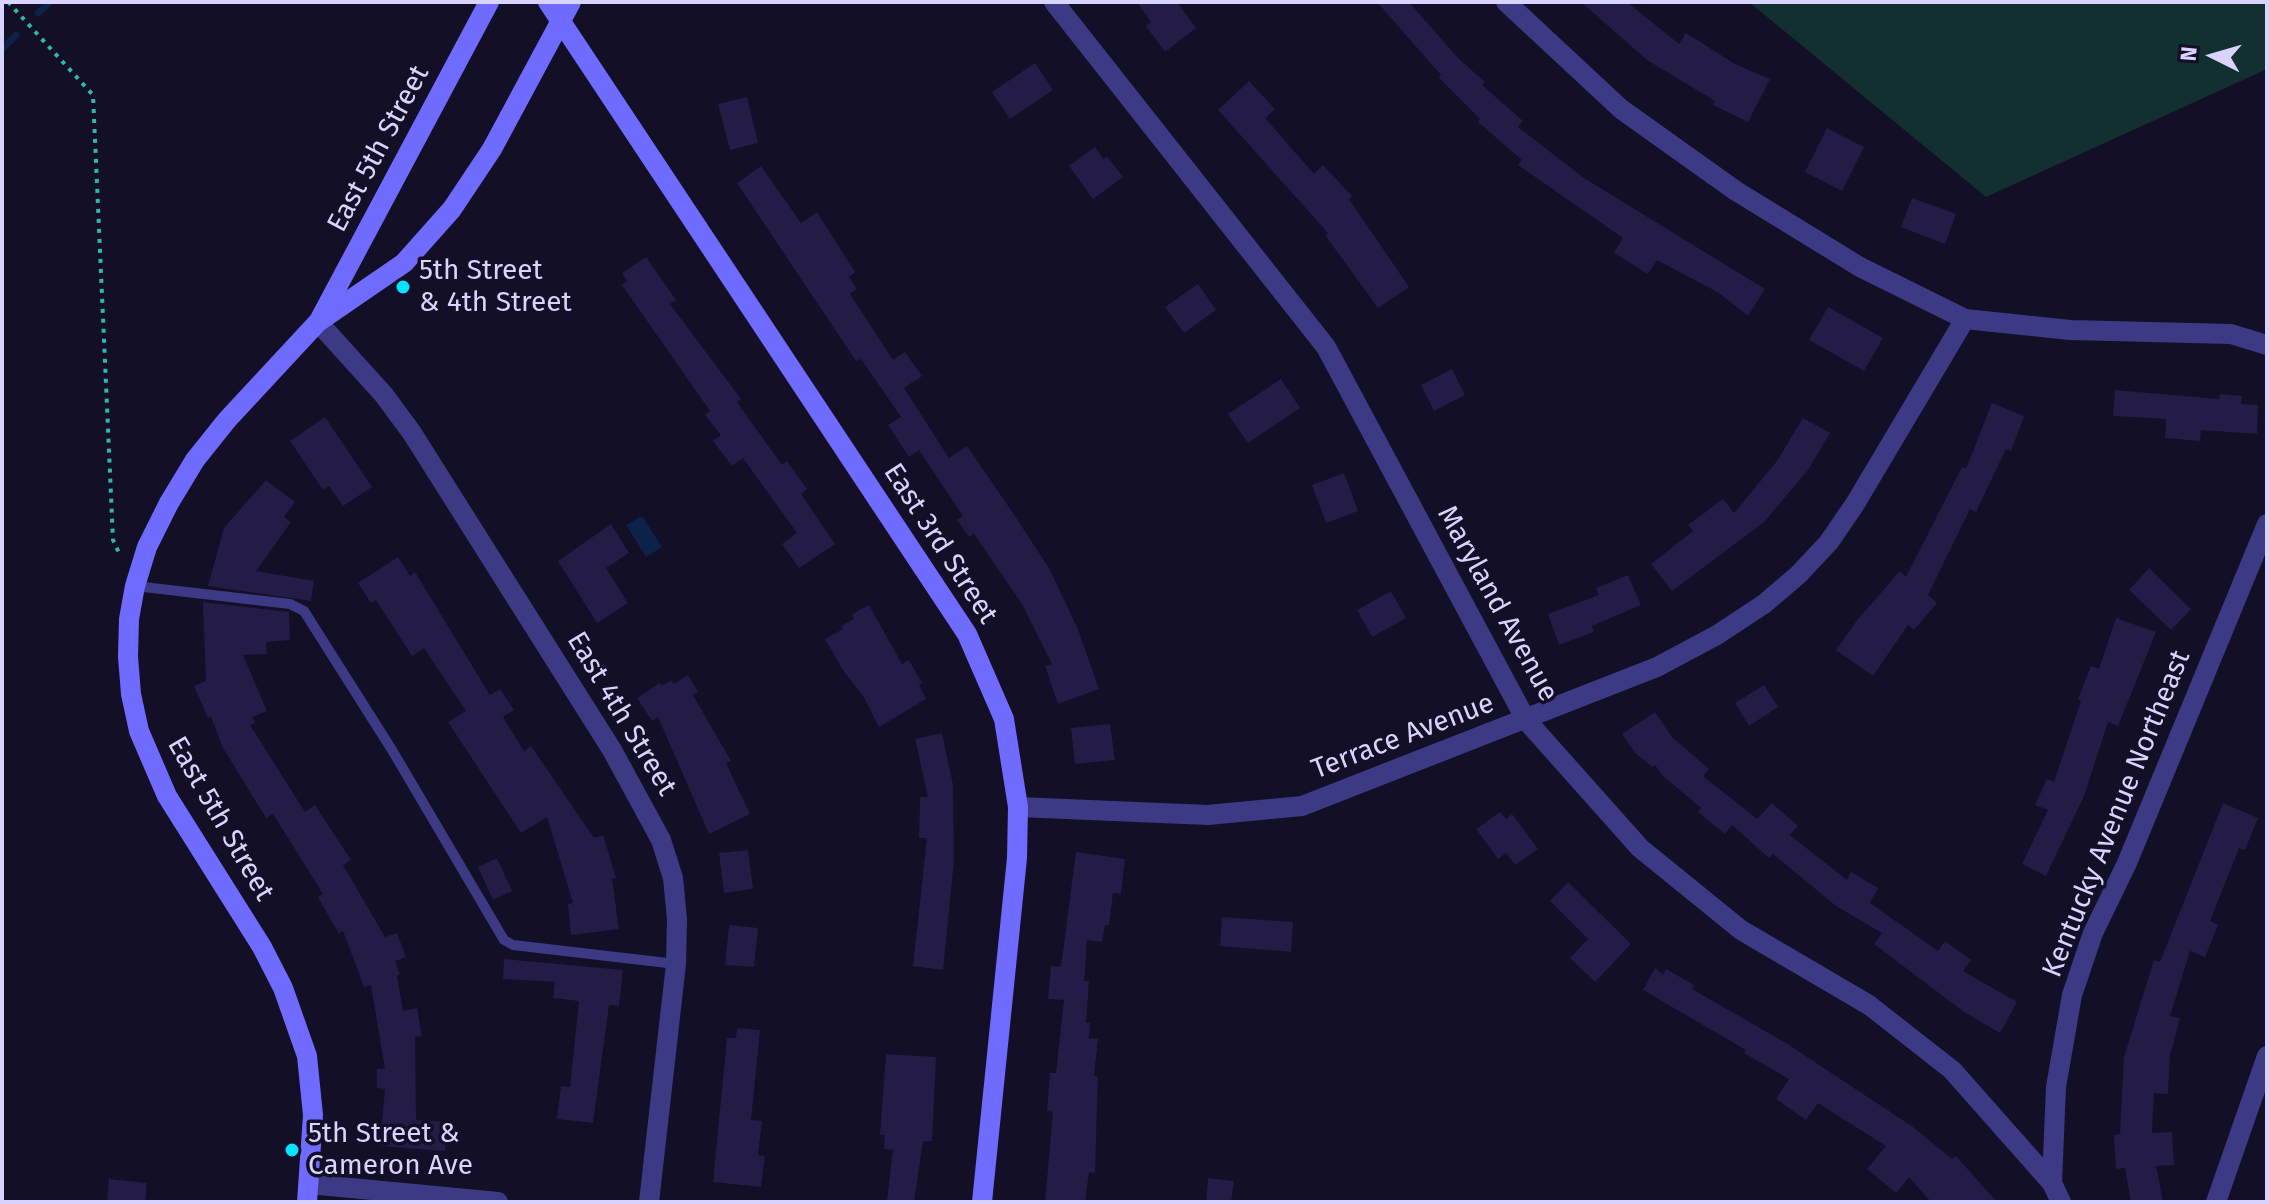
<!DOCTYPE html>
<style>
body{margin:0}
#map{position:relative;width:2269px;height:1204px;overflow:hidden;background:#130f26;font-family:"Fira Sans",sans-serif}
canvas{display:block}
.frame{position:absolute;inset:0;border:4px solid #d9d4ff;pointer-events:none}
.north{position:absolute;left:2173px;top:16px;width:80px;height:80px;-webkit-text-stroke:6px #130f26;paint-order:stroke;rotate:275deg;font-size:22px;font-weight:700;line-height:32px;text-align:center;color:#d9d4ff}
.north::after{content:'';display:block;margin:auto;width:28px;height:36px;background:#d9d4ff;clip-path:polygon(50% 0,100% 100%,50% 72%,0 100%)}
</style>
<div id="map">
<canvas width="2269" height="1204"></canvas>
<div class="frame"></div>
<div class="north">N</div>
</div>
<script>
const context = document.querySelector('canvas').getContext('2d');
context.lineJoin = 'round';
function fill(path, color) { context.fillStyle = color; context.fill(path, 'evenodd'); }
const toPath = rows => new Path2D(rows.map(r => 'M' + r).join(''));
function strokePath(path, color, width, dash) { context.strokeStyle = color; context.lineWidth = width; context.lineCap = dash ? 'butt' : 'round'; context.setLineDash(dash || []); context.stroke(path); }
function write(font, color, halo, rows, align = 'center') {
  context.font = font + ' "Fira Sans",sans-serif'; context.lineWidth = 7; context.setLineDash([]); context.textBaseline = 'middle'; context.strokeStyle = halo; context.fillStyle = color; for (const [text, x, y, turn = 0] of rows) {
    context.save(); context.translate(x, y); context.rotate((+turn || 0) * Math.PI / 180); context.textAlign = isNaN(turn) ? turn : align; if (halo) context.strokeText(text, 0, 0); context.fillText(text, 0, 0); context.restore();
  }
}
const green = toPath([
 [1749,2,2267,2,2267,69,1986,197]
]);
const water = toPath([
 [642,516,662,547,646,557,626,525]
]);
const stream = toPath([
 [38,13,50,2],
 [2,49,16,35]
]);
const building = toPath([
 [1137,2,1177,2,1196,28,1165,52,1146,26,1151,22],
 [1377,2,1409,2,1458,58,1485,82,1482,85,1523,121,1518,127,1584,178,1765,289,1748,316,1719,293,1657,260,1648,274,1614,253,1623,238,1518,165,1522,160,1478,122,1480,119,1439,78,1441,75],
 [1581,2,1627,2,1679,44,1686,33,1735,64,1770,79,1748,122,1713,105,1715,101,1647,60],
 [1035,63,1053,90,1010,119,992,92],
 [1249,81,1275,109,1265,118,1314,174,1323,165,1352,196,1349,199,1409,287,1378,308,1325,235,1328,233,1218,110],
 [747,97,758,143,730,150,718,104],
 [1827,128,1864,147,1842,191,1805,172],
 [1095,147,1103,159,1107,156,1123,177,1093,199,1069,166],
 [761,166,801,223,817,212,855,272,849,277,857,289,850,294,893,360,905,352,922,376,904,388,949,458,967,446,1015,516,1049,568,1077,627,1099,689,1058,704,1045,666,1052,664,1022,604,974,534,969,537,957,520,963,516,919,450,909,457,888,425,901,417,861,359,856,361,737,183],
 [1912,198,1956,214,1945,244,1901,227],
 [646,257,676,300,670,304,741,399,737,402,782,465,787,461,807,489,801,494,835,544,799,568,782,544,797,533,743,458,732,466,713,441,721,435,705,415,710,411,622,285,627,281,622,273],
 [1198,284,1216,310,1184,333,1165,307],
 [1828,307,1883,338,1864,371,1809,340],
 [1452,369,1465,395,1434,411,1421,385],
 [1281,379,1300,408,1248,443,1228,414],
 [2115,390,2219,399,2220,394,2242,396,2241,404,2258,405,2257,434,2201,430,2200,441,2165,438,2166,419,2113,416],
 [1992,403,2024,416,2011,451,2006,449,1976,512,1970,509,1928,595,1937,603,1914,630,1908,625,1873,676,1836,650,1858,619,1900,571,1906,577,1962,467,1966,469],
 [325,417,372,487,343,506,329,486,323,490,290,441],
 [1803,418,1830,433,1808,470,1764,522,1672,591,1651,564,1693,531,1688,525,1723,499,1734,513,1777,461],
 [1344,473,1358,511,1326,523,1312,485],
 [266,480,295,502,284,517,291,522,256,571,314,581,311,601,208,586,224,528],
 [611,524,629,553,606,568,628,603,597,623,558,561],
 [398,557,410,576,415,572,490,695,500,689,514,710,503,717,524,751,531,746,594,838,603,835,616,878,612,879,619,929,571,935,568,904,573,903,547,817,521,833,448,722,466,711,424,648,412,656,376,600,371,603,358,583],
 [2149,568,2191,609,2171,630,2129,590],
 [1628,575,1641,605,1592,626,1594,632,1559,645,1548,614,1599,595,1596,588],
 [1391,591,1406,618,1372,637,1357,610],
 [203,602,289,612,290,640,266,642,267,654,243,655,267,711,252,717,255,723,250,725,305,812,315,805,351,860,343,865,385,937,397,933,406,957,395,961,400,974,397,976,403,1011,417,1008,422,1036,415,1037,416,1120,448,1122,445,1151,380,1146,385,1089,377,1088,377,1069,385,1069,371,985,364,987,343,931,339,934,318,897,323,894,273,814,266,818,222,746,211,717,208,718,194,686,206,681],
 [869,605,902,664,909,660,922,683,919,685,926,699,879,727,864,697,844,672,825,639,843,629,841,626,854,619,852,614],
 [2116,618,2156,632,2118,726,2108,722,2084,796,2046,876,2022,864,2048,810,2035,805,2047,779,2054,782,2081,701,2078,699,2091,666,2099,669],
 [688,675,698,692,693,695,731,761,726,763,750,814,709,834,658,717,652,721,637,698,660,683,662,686,671,680,674,684],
 [1764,685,1778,707,1749,726,1735,703],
 [1655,712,1672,737,1709,769,1703,776,1757,819,1772,803,1798,826,1790,835,1847,880,1851,872,1878,888,1870,903,1938,951,1945,941,1971,960,1963,971,2017,1002,2000,1033,1964,1012,1874,944,1882,933,1836,906,1773,854,1769,858,1732,825,1725,834,1698,812,1701,808,1663,776,1655,765,1652,767,1635,753,1622,734],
 [1110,724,1115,760,1075,764,1071,728],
 [942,733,953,785,954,861,943,970,913,966,927,838,919,838,920,797,928,797,915,739],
 [2223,803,2258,818,2245,850,2239,848,2210,921,2218,925,2205,957,2190,951,2170,1016,2180,1018,2170,1056,2168,1094,2154,1093,2152,1133,2172,1132,2174,1165,2156,1166,2163,1202,2131,1202,2125,1168,2116,1169,2114,1135,2120,1134,2124,1057,2154,960,2160,962],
 [1500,812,1506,819,1512,814,1538,849,1515,865,1506,853,1498,859,1476,829],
 [748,850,753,889,724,893,719,853],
 [1076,852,1125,859,1121,894,1113,893,1109,925,1105,925,1102,942,1087,940,1084,981,1089,981,1086,1023,1090,1023,1089,1038,1098,1039,1094,1076,1098,1077,1095,1173,1089,1172,1085,1202,1045,1202,1053,1112,1047,1111,1050,1073,1056,1073,1064,1000,1048,999,1051,966,1061,967],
 [497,858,512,891,493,900,478,867],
 [1568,882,1631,944,1595,982,1570,958,1588,939,1550,901],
 [1222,917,1293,922,1291,952,1220,946],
 [729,925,758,928,754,967,725,965],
 [504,959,623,970,619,1006,609,1005,593,1123,557,1119,561,1086,570,1087,579,1001,553,998,555,982,503,979],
 [1655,968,1663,975,1666,969,1694,985,1692,989,1786,1043,1913,1127,1952,1159,1956,1156,1997,1202,1931,1202,1909,1177,1896,1193,1867,1169,1886,1146,1818,1103,1806,1120,1776,1099,1789,1079,1744,1053,1746,1050,1643,990],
 [737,1028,760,1030,751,1120,762,1121,758,1155,765,1156,761,1187,713,1182,727,1038,736,1038],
 [886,1054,936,1057,932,1141,923,1141,914,1202,887,1200,893,1150,884,1149,885,1135,880,1135],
 [1208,1178,1234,1181,1231,1202,1206,1202],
 [109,1179,147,1183,145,1202,107,1202]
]);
const path = toPath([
 [8,2,93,95,113,540,120,555]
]);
const lane = toPath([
 [135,586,290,604,304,611,392,750,504,940,513,945,676,964]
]);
const street = toPath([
 [1054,2,1326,347,1526,720,1640,848,1741,930,1869,1005,1952,1070,2052,1183,2061,1202],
 [1506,2,1621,109,1736,191,1860,267,1965,319,2070,330,2231,334,2267,345],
 [318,322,384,395,412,433,612,750,661,840,673,878,677,919,676,964,649,1202],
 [1018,807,1208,815,1302,806,1657,667,1717,635,1764,604,1798,575,1829,542,1855,504,1965,319],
 [2052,1183,2056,1087,2072,995,2093,933,2127,863,2267,524],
 [309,1184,498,1202],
 [2216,1202,2267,1056]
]);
const secondary = toPath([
 [548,2,967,634,1004,719,1018,807,1017,858,982,1202],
 [320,319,489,2],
 [307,1202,313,1115,307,1056,283,988,262,947,167,796,139,731,131,694,128,657,129,619,135,586,147,547,169,503,195,460,227,420,318,322,404,263,452,209,492,149,571,2]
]);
const markers = [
 [403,287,8,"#00e5ff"],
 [292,1150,8,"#00e5ff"]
];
const streetNames = [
 ["East 5th Street",379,149,-62],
 ["East 3rd Street",940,544,57],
 ["Maryland Avenue",1497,604,61],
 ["East 4th Street",621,714,59],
 ["Terrace Avenue",1403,737,-21],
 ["Kentucky Avenue Northeast",2117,814,-68],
 ["East 5th Street",220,819,60]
];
const poiNames = [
 ["5th Street",419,271],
 ["& 4th Street",419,303],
 ["5th Street &",308,1134],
 ["Cameron Ave",308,1166]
];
fill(green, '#12302f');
fill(water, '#0c2248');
strokePath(stream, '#0c2248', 7);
fill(building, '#241b47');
strokePath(path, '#2fb8b0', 4, [4, 6]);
strokePath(lane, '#3d3a85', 10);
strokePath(street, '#3d3a85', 20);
strokePath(secondary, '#6f6bff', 20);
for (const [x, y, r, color] of markers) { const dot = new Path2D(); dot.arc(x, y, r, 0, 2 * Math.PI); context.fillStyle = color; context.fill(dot); strokePath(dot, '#130f26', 3); }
write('28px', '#d9d4ff', '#130f26', streetNames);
write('28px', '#d9d4ff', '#130f26', poiNames, 'left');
</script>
